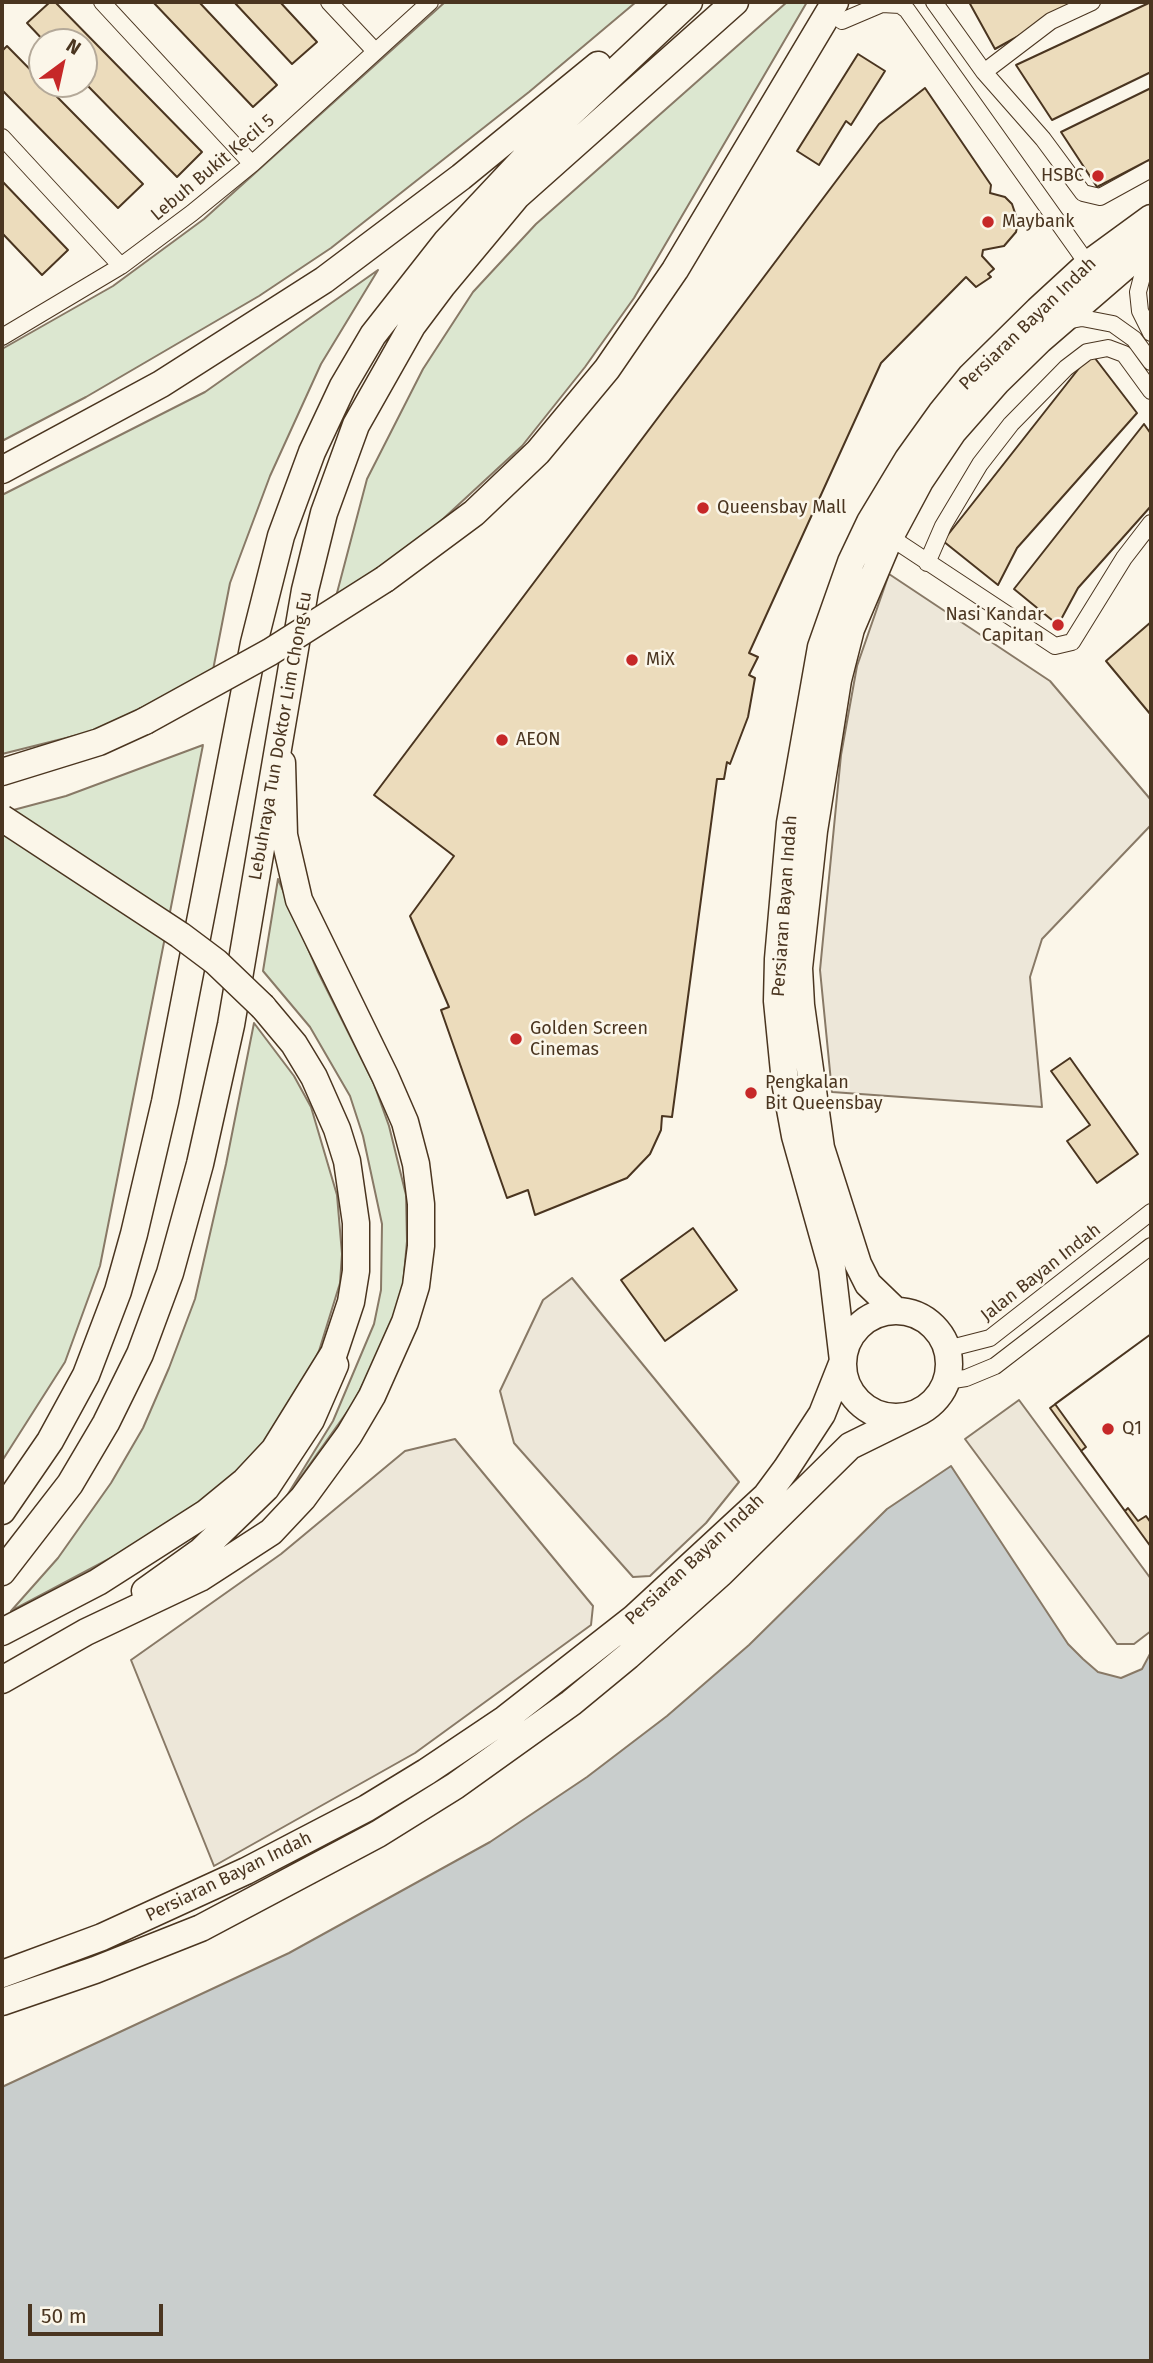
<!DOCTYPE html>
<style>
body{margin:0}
#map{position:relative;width:1153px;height:2363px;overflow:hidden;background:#fbf6e9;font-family:"Fira Sans",sans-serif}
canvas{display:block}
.frame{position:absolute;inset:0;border:4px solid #4a3520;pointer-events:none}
.north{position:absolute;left:28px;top:28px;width:70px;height:70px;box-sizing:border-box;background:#fbf6e9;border:2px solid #b4a999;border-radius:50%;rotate:33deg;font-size:19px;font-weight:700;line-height:28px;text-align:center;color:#4a3520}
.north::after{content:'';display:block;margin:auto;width:24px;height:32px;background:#c62828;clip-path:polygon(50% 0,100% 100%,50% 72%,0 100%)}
.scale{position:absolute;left:28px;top:2304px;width:135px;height:32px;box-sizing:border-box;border:4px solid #4a3520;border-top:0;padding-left:9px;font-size:21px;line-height:24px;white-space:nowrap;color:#4a3520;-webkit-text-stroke:5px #fbf6e9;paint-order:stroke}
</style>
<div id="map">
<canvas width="1153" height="2363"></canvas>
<div class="frame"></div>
<div class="north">N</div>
<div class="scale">50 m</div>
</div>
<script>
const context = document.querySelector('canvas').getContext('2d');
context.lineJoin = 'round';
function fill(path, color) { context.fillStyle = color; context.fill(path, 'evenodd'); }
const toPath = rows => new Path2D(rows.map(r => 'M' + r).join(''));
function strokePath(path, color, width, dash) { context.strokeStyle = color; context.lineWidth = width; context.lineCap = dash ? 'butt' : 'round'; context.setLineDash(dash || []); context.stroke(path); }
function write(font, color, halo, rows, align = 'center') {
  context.font = font + ' "Fira Sans",sans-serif'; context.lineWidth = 5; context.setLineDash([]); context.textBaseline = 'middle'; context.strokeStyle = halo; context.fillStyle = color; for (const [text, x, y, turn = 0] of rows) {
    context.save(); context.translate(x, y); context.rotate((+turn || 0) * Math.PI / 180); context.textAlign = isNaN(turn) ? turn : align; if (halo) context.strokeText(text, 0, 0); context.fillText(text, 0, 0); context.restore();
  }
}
const green = toPath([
 [445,2,636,2,529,92,331,248,259,296,86,397,2,441,2,349,113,286,204,219,445,2],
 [787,2,807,2,634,298,585,367,522,446,417,543,333,608,367,479,423,369,473,292,536,224,787,2],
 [378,270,321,364,270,476,230,583,213,670,102,729,2,754,2,495,205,392,378,270],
 [203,745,100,1266,65,1362,2,1461,2,813,66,796,203,745],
 [278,879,318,972,374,1084,389,1126,406,1195,407,1241,402,1296,383,1346,352,1405,283,1502,333,1421,374,1324,381,1290,382,1224,363,1136,350,1096,310,1027,263,971,278,879],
 [254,1023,294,1076,311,1107,337,1195,342,1254,340,1283,319,1351,306,1379,263,1444,242,1468,206,1499,139,1543,11,1611,58,1558,111,1483,143,1428,169,1368,195,1299,226,1164,254,1023]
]);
const parking = toPath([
 [889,574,1050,681,1151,800,1151,825,1042,939,1030,977,1042,1107,832,1092,820,970,841,755,857,666,889,574],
 [572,1278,739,1482,706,1523,650,1576,633,1577,514,1443,500,1391,543,1300,572,1278],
 [1019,1400,1151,1579,1151,1631,1134,1644,1117,1644,965,1439,1019,1400],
 [455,1439,593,1606,591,1625,415,1753,214,1866,131,1660,281,1554,405,1451,455,1439]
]);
const water = toPath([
 [951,1466,1068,1644,1083,1659,1098,1672,1121,1678,1142,1669,1151,1652,1151,2361,2,2361,2,2087,289,1953,490,1842,587,1777,667,1716,749,1645,887,1509,951,1466]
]);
const building = toPath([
 [50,2,55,2,202,152,177,177,84,82,84,42,45,42,27,23,50,2],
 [153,2,199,2,277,85,253,107,153,2],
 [234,2,280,2,317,42,292,64,234,2],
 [969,2,1080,2,995,49,969,2],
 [1151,2,1151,72,1052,120,1016,65,1151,2],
 [7,46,143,184,118,208,2,90,2,51,7,46],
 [858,54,885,71,851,125,846,121,819,165,797,151,858,54],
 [925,88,991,185,990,193,1005,197,1012,204,1018,222,1016,232,1004,246,983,250,982,256,994,269,988,274,991,277,976,287,966,277,881,363,749,653,758,657,749,675,755,678,748,717,730,764,727,762,724,779,717,779,672,1117,662,1116,661,1130,650,1154,627,1178,535,1215,528,1190,507,1198,441,1010,449,1007,410,916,454,856,374,795,879,124,925,88],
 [1151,88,1151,159,1097,187,1061,132,1151,88],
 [2,181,68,250,42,275,2,233,2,181],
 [1091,353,1137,413,1017,548,998,585,943,541,1091,353],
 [1144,424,1151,434,1151,506,1078,588,1058,625,1014,589,1144,424],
 [1151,622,1151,715,1106,661,1151,622],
 [1070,1058,1138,1154,1097,1183,1067,1141,1090,1125,1051,1071,1070,1058],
 [693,1228,737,1290,665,1341,621,1280,693,1228],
 [1151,1334,1151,1523,1146,1516,1138,1521,1128,1508,1125,1511,1081,1451,1086,1447,1055,1404,1151,1334],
 [1151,1334,1151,1547,1050,1408,1151,1334]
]);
const minor = toPath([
 [102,2,252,164],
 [329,2,375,51],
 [934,2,984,72,1043,139,1083,193,1100,197,1151,169],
 [842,21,882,4,900,5,907,10,1092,270],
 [984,72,1051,21,1092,2],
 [2,137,121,266],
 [1149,250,1138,292,1140,311,1151,333],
 [1066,321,1082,318,1113,324,1134,339,1151,362],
 [2,337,121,266,192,213,252,164,430,2],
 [890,537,1055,646,1072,642,1124,558,1151,523],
 [927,563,943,526,980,464,1011,424,1066,368,1087,352,1108,348,1124,354,1151,391],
 [947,1349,990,1338,1151,1212],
 [947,1381,966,1378,995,1366,1151,1246]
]);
const primary = toPath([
 [896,1311,868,1284,858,1264,821,1148,801,1005,799,968,814,831,838,680,851,629,890,537,920,481,953,432,997,382,1040,340,1151,244],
 '843 1364a53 53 0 1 1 106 0a53 53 0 1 1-106 0Z',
 [145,1591,201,1551,266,1488,311,1420,335,1365],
 [2,1680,86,1632,200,1578,271,1532,303,1498,349,1435,372,1396,405,1322,416,1286,421,1246,421,1204,416,1164,405,1122,385,1076,299,900,284,835,282,763],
 [2,1974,102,1937,246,1871,367,1808,426,1772,505,1719,634,1618,766,1496,786,1469,822,1414,843,1361,832,1268,795,1136,785,1082,777,1001,778,959,790,823,821,647,851,562,870,522,908,459,941,413,971,376,1038,310,1088,264,1151,218],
 [2,2002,95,1970,201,1928,378,1834,455,1786,571,1703,628,1656,721,1573,850,1446,921,1411]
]);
const trunk = toPath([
 [2,470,161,384,324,280,461,177,598,65],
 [385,579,474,513,538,452,607,369,675,270,835,2],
 [2,772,99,742,145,721],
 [2,1511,50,1441,86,1375,118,1291,134,1234,165,1102,254,643,281,536,312,452,343,386,373,335,446,242,539,143,689,2],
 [2,1572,70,1484,106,1423,140,1354,170,1273,200,1164,231,1025,305,590,324,513,356,425,412,326,442,286,517,196,735,2],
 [2,1632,98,1582,206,1513,245,1481,274,1450,334,1353,351,1302,356,1271,356,1223,347,1161,337,1129,314,1077,294,1044,263,1007]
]);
const trunkBridge = toPath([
 [145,721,270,652,385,579],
 [2,818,180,935,216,962,263,1007]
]);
const markers = [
 [1098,176,7,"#c62828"],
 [988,222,7,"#c62828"],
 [703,508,7,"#c62828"],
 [1058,625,7,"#c62828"],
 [632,660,7,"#c62828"],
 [502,740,7,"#c62828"],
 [516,1039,7,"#c62828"],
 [751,1093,7,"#c62828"],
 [1108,1429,7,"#c62828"]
];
const streetNames = [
 ["Lebuh Bukit Kecil 5",213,168,-40],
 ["Persiaran Bayan Indah",1028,324,-44],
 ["Lebuhraya Tun Doktor Lim Chong Eu",281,736,-80],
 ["Persiaran Bayan Indah",785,906,-86],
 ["Jalan Bayan Indah",1041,1273,-38],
 ["Persiaran Bayan Indah",695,1560,-43],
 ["Persiaran Bayan Indah",229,1877,-26]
];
const poiNames = [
 ["HSBC",1084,176,"right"],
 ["Maybank",1002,222],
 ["Queensbay Mall",717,508],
 ["Nasi Kandar",1044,615,"right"],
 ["Capitan",1044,636,"right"],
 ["MiX",646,660],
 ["AEON",516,740],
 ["Golden Screen",530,1029],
 ["Cinemas",530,1050],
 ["Pengkalan",765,1083],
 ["Bit Queensbay",765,1104],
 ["Q1",1122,1429]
];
fill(green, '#dce7d0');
strokePath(green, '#887966', 2);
fill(parking, '#ede7d9');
strokePath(parking, '#887966', 2);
fill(water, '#c9cecd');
strokePath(water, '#887966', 2);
fill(building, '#ecdcbc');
strokePath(building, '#4a3520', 2);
strokePath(minor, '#4a3520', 18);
strokePath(primary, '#4a3520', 29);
strokePath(trunk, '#4a3520', 29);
strokePath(minor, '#fbf6e9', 16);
strokePath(primary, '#fbf6e9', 26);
strokePath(trunk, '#fbf6e9', 26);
strokePath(trunkBridge, '#4a3520', 29, []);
strokePath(trunkBridge, '#fbf6e9', 26);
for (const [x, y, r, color] of markers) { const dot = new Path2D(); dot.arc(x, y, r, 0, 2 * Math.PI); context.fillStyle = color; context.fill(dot); strokePath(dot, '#fbf6e9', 2.5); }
write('18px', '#4a3520', '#fbf6e9', streetNames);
write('18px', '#4a3520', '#fbf6e9', poiNames, 'left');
</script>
